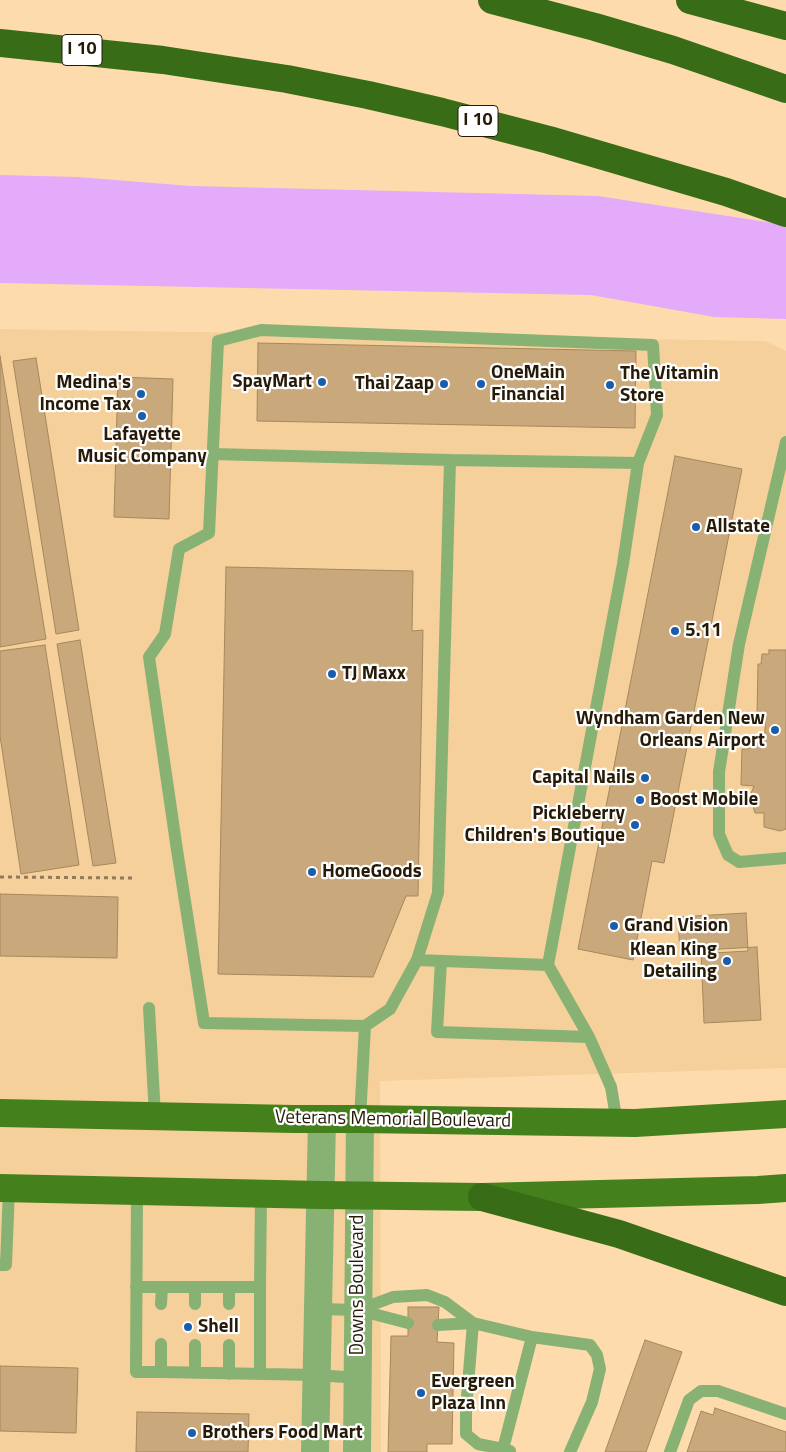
<!DOCTYPE html>
<style>
body{margin:0}
canvas{display:block;background:#fddbac}
</style>
<canvas width="786" height="1452"></canvas>
<script>
const context = document.querySelector('canvas').getContext('2d');
context.lineJoin = 'round';
function fill(path, color) { context.fillStyle = color; context.fill(path, 'evenodd'); }
const toPath = rows => new Path2D(rows.map(r => 'M' + r).join(''));
function strokePath(path, color, width, dash) { context.strokeStyle = color; context.lineWidth = width; context.lineCap = dash ? 'butt' : 'round'; context.setLineDash(dash || []); context.stroke(path); }
function write(font, color, halo, rows, align = 'center') {
  context.font = font + ' "Titillium Web",sans-serif'; context.lineWidth = 4.5; context.setLineDash([]); context.textBaseline = 'middle'; context.strokeStyle = halo; context.fillStyle = color; for (const [text, x, y, turn = 0] of rows) {
    context.save(); context.translate(x, y); context.rotate((+turn || 0) * Math.PI / 180); context.textAlign = isNaN(turn) ? turn : align; if (halo) context.strokeText(text, 0, 0); context.fillText(text, 0, 0); context.restore();
  }
}
const built = toPath([
 [0,329,765,341,786,351,786,1068,380,1081,381,1452,0,1452]
]);
const water = toPath([
 [0,175,77,177,191,186,598,196,786,225,786,319,714,317,591,295,0,283]
]);
const building = toPath([
 [258,343,636,351,635,428,257,421,258,343],
 [0,356,46,639,0,647,0,356],
 [36,358,79,630,56,634,13,361,36,358],
 [118,377,173,379,169,519,114,517,118,377],
 [675,456,742,469,664,863,652,861,633,960,578,949,675,456],
 [226,567,413,571,412,631,423,630,418,896,406,896,373,977,218,974,226,567],
 [80,640,116,863,93,866,57,644,80,640],
 [45,645,79,865,21,874,0,736,0,651,45,645],
 [769,650,786,650,786,829,780,831,764,827,764,813,755,813,750,796,754,786,741,785,742,749,749,749,750,743,764,743,766,715,757,715,758,664,761,664,762,654,769,654,769,650],
 [0,894,118,897,117,958,0,956,0,894],
 [746,913,748,951,680,955,678,917,746,913],
 [757,947,761,1020,704,1023,701,950,757,947],
 [408,1307,439,1307,437,1342,454,1343,452,1444,427,1444,427,1452,388,1452,391,1336,408,1336,408,1307],
 [645,1340,682,1352,646,1452,605,1452,645,1340],
 [0,1366,78,1368,76,1433,0,1431,0,1366],
 [715,1408,786,1432,786,1452,687,1452,701,1411,713,1415,715,1408],
 [137,1412,249,1414,248,1452,136,1452,137,1412]
]);
const path = toPath([
 [0,877,132,878]
]);
const service = toPath([
 [786,442,739,644,719,772,719,834,728,855,739,862,786,858],
 [212,454,450,460],
 [417,960,438,893,450,460,638,463],
 [441,961,437,1032,589,1037],
 [548,965,589,1037,611,1087,617,1123],
 [149,1008,155,1116],
 [360,1119,365,1026,204,1023,177,850,149,657,165,634,179,549,209,533,218,341,261,330,653,345,657,415,638,463,623,564,548,965,417,960,390,1009,365,1026],
 [137,1191,136,1372,161,1372],
 [0,1265,6,1265,9,1188],
 [136,1287,162,1287],
 [195,1287,195,1304],
 [229,1287,229,1304],
 [161,1304,162,1287,260,1287,261,1194],
 [318,1309,358,1310,408,1323],
 [358,1310,393,1297,427,1295,445,1302,473,1323],
 [473,1323,466,1410,466,1434,478,1444,503,1449],
 [438,1325,473,1323,532,1337,590,1345,597,1355,600,1369,592,1402,570,1452],
 [161,1344,161,1372,317,1375,358,1378],
 [195,1345,195,1373],
 [229,1374,229,1345],
 [260,1374,260,1287],
 [510,1451,503,1449,532,1337],
 [670,1452,689,1400,701,1391,718,1391,786,1414]
]);
const tertiary = toPath([
 [315,1452,322,1119],
 [357,1452,360,1119]
]);
const primary = toPath([
 [0,1113,293,1119,360,1119,635,1123,786,1114],
 [0,1188,321,1195,482,1197,758,1190,786,1188]
]);
const motorway = toPath([
 [492,0,595,27,673,50,786,89],
 [690,0,786,26],
 [0,43,163,60,287,79,368,95,442,112,549,140,726,192,786,213],
 [482,1197,619,1234,786,1292]
]);
const markers = [
 [322,382,5,"#1a5dad"],
 [444,384,5,"#1a5dad"],
 [481,384,5,"#1a5dad"],
 [610,385,5,"#1a5dad"],
 [141,394,5,"#1a5dad"],
 [142,416,5,"#1a5dad"],
 [696,527,5,"#1a5dad"],
 [675,631,5,"#1a5dad"],
 [332,674,5,"#1a5dad"],
 [775,730,5,"#1a5dad"],
 [645,778,5,"#1a5dad"],
 [640,800,5,"#1a5dad"],
 [635,825,5,"#1a5dad"],
 [312,872,5,"#1a5dad"],
 [614,926,5,"#1a5dad"],
 [727,961,5,"#1a5dad"],
 [188,1327,5,"#1a5dad"],
 [421,1393,5,"#1a5dad"],
 [192,1433,5,"#1a5dad"]
];
const shields = [
 [82,50,40],
 [478,121,40]
];
const shieldNames = [
 ["I 10",82,50],
 ["I 10",478,121]
];
const poiNames = [
 ["OneMain",491,373],
 ["Financial",491,395],
 ["The Vitamin",620,374],
 ["Store",620,396],
 ["SpayMart",312,382,"right"],
 ["Medina's",131,383,"right"],
 ["Income Tax",131,405,"right"],
 ["Thai Zaap",434,384,"right"],
 ["Lafayette",142,435,"center"],
 ["Music Company",142,457,"center"],
 ["Allstate",706,527],
 ["5.11",685,631],
 ["TJ Maxx",342,674],
 ["Wyndham Garden New",765,719,"right"],
 ["Orleans Airport",765,741,"right"],
 ["Capital Nails",635,778,"right"],
 ["Boost Mobile",650,800],
 ["Pickleberry",625,814,"right"],
 ["Children's Boutique",625,836,"right"],
 ["HomeGoods",322,872],
 ["Grand Vision",624,926],
 ["Klean King",717,950,"right"],
 ["Detailing",717,972,"right"],
 ["Shell",198,1327],
 ["Evergreen",431,1382],
 ["Plaza Inn",431,1404],
 ["Brothers Food Mart",202,1433]
];
const streetNames = [
 ["Veterans Memorial Boulevard",393,1120,1],
 ["Downs Boulevard",358,1285,-90]
];
fill(built, '#f6d09a');
fill(water, '#e3abfa');
fill(building, '#c9a97c');
strokePath(building, '#a7885b', 1);
strokePath(path, '#917a59', 3, [4, 4]);
strokePath(service, '#88b174', 12);
strokePath(tertiary, '#88b174', 28);
strokePath(primary, '#44811c', 28);
strokePath(motorway, '#386c16', 28);
for (const [x, y, r, color] of markers) { const dot = new Path2D(); dot.arc(x, y, r, 0, 2 * Math.PI); context.fillStyle = color; context.fill(dot); strokePath(dot, '#fff', 2); }
for (const [x, y, w] of shields) { const box = new Path2D(); box.roundRect(x - w / 2, y - 15.5, w, 31, 4); context.fillStyle = '#fff'; context.fill(box); strokePath(box, '#271b08', 1); }
write('bold 18px', '#271b08', null, shieldNames);
write('bold 19px', '#271b08', '#fff', poiNames, 'left');
write('19px', '#271b08', '#fff', streetNames);
</script>
